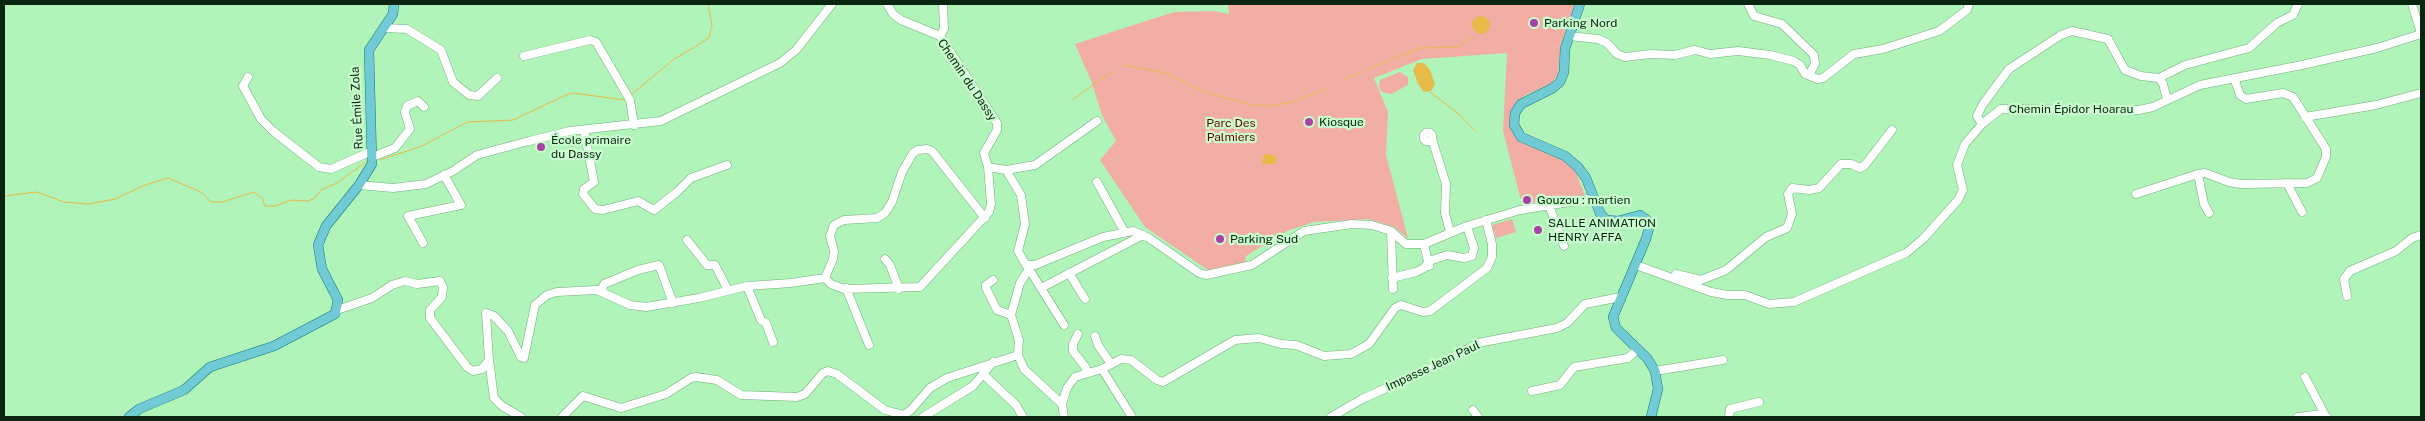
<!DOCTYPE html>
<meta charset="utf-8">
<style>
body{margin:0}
#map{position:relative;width:2425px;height:421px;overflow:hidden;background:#b1f4b9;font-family:"Public Sans",sans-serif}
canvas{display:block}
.frame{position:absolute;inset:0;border:5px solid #0a250f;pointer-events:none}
</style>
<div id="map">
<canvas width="2425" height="421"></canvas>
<div class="frame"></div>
</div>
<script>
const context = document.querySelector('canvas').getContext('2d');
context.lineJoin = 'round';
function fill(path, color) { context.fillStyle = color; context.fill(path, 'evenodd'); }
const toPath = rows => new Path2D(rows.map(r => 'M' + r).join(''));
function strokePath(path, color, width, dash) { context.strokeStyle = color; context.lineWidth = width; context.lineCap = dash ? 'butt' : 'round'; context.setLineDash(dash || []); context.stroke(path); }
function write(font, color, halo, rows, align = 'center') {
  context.font = font + ' "Public Sans",sans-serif'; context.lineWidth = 4.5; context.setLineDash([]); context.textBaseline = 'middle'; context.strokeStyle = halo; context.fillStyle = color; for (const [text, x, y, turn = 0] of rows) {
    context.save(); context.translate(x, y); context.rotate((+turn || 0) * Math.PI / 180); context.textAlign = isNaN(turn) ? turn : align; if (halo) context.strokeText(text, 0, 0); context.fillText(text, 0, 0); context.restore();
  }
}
const green = toPath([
 [1228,4,1575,4,1561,44,1558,75,1552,83,1524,96,1515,106,1509,125,1513,134,1520,141,1556,155,1574,168,1585,195,1522,204,1503,131,1507,53,1422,59,1374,78,1388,112,1386,155,1408,238,1394,227,1369,219,1314,222,1287,231,1246,256,1245,262,1208,270,1145,227,1100,160,1116,141,1102,115,1092,83,1075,44,1174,12,1213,11,1229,14],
 [1400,72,1408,77,1408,85,1391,94,1382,92,1379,88,1380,80],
 [1512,219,1516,232,1496,238,1492,225]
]);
const water = toPath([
 '1472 25a9 9 0 1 1 18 0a9 9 0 1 1-18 0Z',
 [1417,63,1424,63,1430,70,1435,84,1431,91,1424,92,1418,84,1413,70],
 [1264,154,1274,155,1277,159,1275,164,1262,164]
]);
const stream = toPath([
 [1124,65,1165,73,1207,93,1253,105,1272,106,1292,102,1326,89],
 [1365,70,1420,48,1458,47,1471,38],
 [1345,79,1362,72],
 [1430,92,1460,115,1475,131],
 [632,94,673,60,709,38,712,25,708,4],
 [1072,100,1113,71],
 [380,160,422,146,467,122,513,120,566,95,573,93,625,100],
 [4,196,37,192,64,202,88,204,115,199,145,185,168,178,201,192,211,202,222,202,254,192,262,198,265,206,275,206,292,200,308,201,315,198,321,190,337,183,367,161]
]);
const minor = toPath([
 [887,4,893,14,901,20,940,36,997,123,997,130,984,153,988,167,1006,170,1021,195,1025,224,1018,251,1026,265,1035,265,1103,237,1133,231,1149,238,1199,273,1206,275,1252,265,1304,231,1352,224,1372,225,1391,231,1406,244,1424,244,1467,226,1520,210,1595,198],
 [1748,4,1754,16,1782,24,1814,55,1815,64,1809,75],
 [2412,4,2421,33],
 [384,28,407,29,441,50,453,82,469,95,478,96,497,78],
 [940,36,944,29,943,4],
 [1569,36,1598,39,1607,43,1617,54,1625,57,1651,54,1675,55,1695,50,1710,54,1738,51,1770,55,1794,61,1800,65,1805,74,1818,79,1823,78,1854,54,1883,49,1939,31,1967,10,1969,4],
 [524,56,590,40,596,42,630,100,634,125],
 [248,77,243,86,261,119,273,131,319,167,331,169,372,151],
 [2159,78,2185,65,2249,48,2277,23,2293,15,2298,4],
 [2305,117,2376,105,2421,93],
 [1982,124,1977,116,1983,104,2009,69,2061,35,2072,31,2108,39,2125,70,2141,76,2159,78,2163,84,2167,99],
 [584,130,594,182,584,189,583,194,595,209,603,210,638,201,654,210,677,192,691,178,727,165],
 '1423.5 137a4.5 4.5 0 1 1 9 0a4.5 4.5 0 1 1-9 0Z',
 [1432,139,1446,184,1445,213,1450,232],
 [372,157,395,148,410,129,405,112,407,106,418,101,424,107],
 [1006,170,1035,165,1097,121],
 [2198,174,2204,204,2209,213],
 [1097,182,1124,231],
 [2287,183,2302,212],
 [359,185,393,188,426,184,453,171,477,155,529,141,570,131,661,121,780,63,796,50,832,4],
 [2136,194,2198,174,2205,173,2229,182,2241,184,2307,183,2317,178,2326,157,2326,149,2293,97,2283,93,2246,99,2240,95,2234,78],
 [1549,205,1564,246],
 [1391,231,1393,289],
 [687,240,707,265,715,265,728,290],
 [423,243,408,216,461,205,444,175],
 [1424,244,1429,266],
 [885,259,890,265,899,289],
 [1026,265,1029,269,1020,283,1011,315,1019,340,1018,355,1024,369,1062,404,1064,417],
 [1636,265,1711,292,1728,295,1745,295,1769,304,1794,302,1906,253,1923,239,1958,200,1963,190,1957,165,1965,144,1982,124,2001,109,2139,110,2153,107,2200,85,2302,65,2377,48,2421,34],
 [1029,269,1064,325],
 [1069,273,1085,299],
 [1676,274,1701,280,1726,270,1766,237,1787,228,1792,214,1788,194,1792,188,1810,190,1819,188,1841,164,1851,164,1860,168,1865,165,1892,130],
 [825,278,833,259,834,251,830,236,834,225,844,220,877,218,885,213,892,202,902,172,913,153,918,150,927,149,932,151,985,218],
 [825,278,831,284,844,289,920,287,989,212,991,204,988,167],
 [1392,278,1416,272,1424,268,1429,261,1447,255,1464,258,1472,256,1474,248,1467,226],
 [993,280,986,285,986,288,997,310,1011,315],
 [747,286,761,320,766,323,773,342],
 [846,288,869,345],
 [1041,288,1143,235],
 [601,291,604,284,638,270,659,265,673,303],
 [2347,296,2344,279,2350,271,2396,251,2412,238,2421,235],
 [337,310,372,298,392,285,405,281,417,284,440,281,443,287,442,297,430,310,430,318,467,367,473,371,482,369,489,360,486,313,494,316,508,331,521,357,524,358,535,305,547,295,557,292,597,290,630,305,646,307,699,298,747,286,791,283,825,278],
 [1078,334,1073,344,1073,351,1086,368,1086,372],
 [1095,336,1098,345,1111,364],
 [489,360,494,398,502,406,521,417],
 [1102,369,1132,417],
 [1655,371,1723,360],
 [984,375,1016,405,1023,417],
 [2305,377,2325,415],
 [1532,391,1560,385,1574,367,1628,358,1638,349],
 [1062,404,1067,388,1075,377,1102,369,1121,359,1131,360,1157,380,1163,382,1235,340,1259,338,1281,344,1296,345,1324,356,1351,354,1369,344,1395,308,1401,305,1423,312,1430,311,1487,268,1492,257,1492,244,1486,220],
 [1473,410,1478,417],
 [562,417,583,396,621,408,666,394,691,378,696,377,717,380,741,395,797,397,805,394,823,373,828,371,837,374,885,410,904,415,911,410,930,388,947,378,1018,355],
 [923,417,973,386,993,362],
 [1331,417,1362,399,1444,362,1478,343,1557,328,1567,323,1585,304,1621,297],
 [1729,417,1730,409,1759,402],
 [2298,417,2321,414,2327,417]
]);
const major = toPath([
 [1580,4,1565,49,1564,72,1560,82,1553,88,1521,104,1515,113,1514,125,1521,137,1565,156,1578,167,1586,178,1600,213,1606,220,1618,221,1640,215,1647,220,1649,228,1646,239,1613,317,1616,328,1647,358,1655,371,1658,389,1651,417],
 [129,417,139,409,184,390,210,367,274,346,335,314,338,300,322,269,318,245,326,226,359,185,372,164,369,50,393,14,394,4]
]);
const markers = [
 [1534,23,5,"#a742a6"],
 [1309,122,5,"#a742a6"],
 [541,147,5,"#a742a6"],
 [1527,200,5,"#a742a6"],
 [1538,230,5,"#a742a6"],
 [1220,239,5,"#a742a6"]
];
const poiNames = [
 ["Parking Nord",1544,23],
 ["Kiosque",1319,122],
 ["École primaire",551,140],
 ["du Dassy",551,154],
 ["Gouzou : martien",1537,200],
 ["SALLE ANIMATION",1548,223],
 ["HENRY AFFA",1548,237],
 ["Parking Sud",1230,239]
];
const streetNames = [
 ["Chemin du Dassy",967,80,56],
 ["Rue Émile Zola",357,108,-93],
 ["Chemin Épidor Hoarau",2071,109],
 ["Impasse Jean Paul",1433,366,-25]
];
const parkNames = [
 ["Parc Des",1231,123],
 ["Palmiers",1231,137]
];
fill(green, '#f2aea4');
fill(water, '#e6bb49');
strokePath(stream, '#e6bb49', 1);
strokePath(minor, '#6fb078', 9);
strokePath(major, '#107a7e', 10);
strokePath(minor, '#fff', 8);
strokePath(major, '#71cbd5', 9);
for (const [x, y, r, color] of markers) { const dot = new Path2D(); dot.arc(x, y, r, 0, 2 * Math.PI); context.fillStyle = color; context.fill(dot); strokePath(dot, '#c9fece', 2); }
write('12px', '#0a250f', '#c9fece', poiNames, 'left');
write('12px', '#0a250f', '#c9fece', streetNames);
write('12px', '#690003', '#c9fece', parkNames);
</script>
